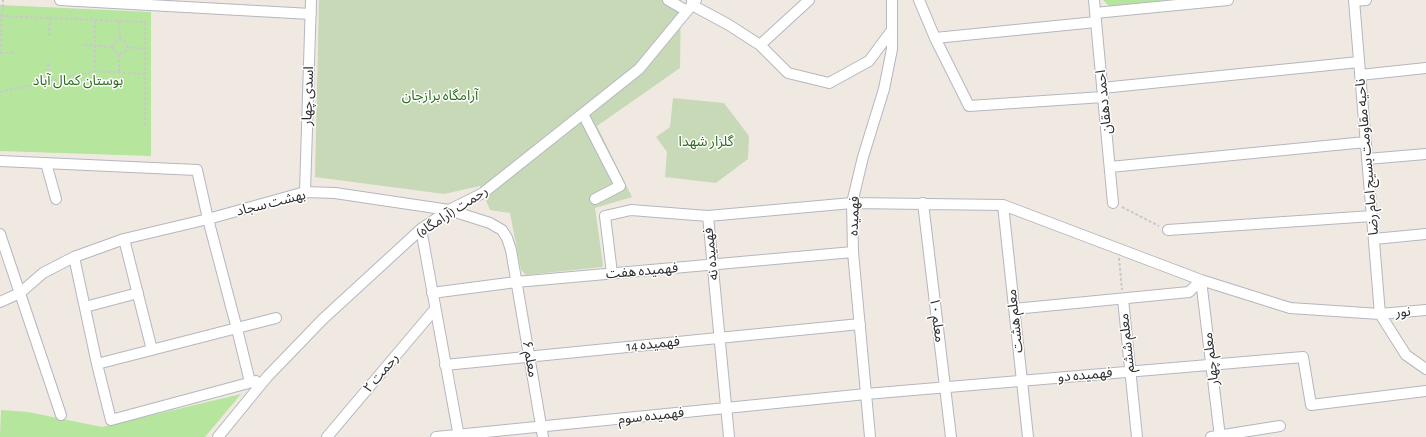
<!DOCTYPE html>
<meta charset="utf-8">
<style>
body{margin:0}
canvas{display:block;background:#efe9e1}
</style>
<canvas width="1426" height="437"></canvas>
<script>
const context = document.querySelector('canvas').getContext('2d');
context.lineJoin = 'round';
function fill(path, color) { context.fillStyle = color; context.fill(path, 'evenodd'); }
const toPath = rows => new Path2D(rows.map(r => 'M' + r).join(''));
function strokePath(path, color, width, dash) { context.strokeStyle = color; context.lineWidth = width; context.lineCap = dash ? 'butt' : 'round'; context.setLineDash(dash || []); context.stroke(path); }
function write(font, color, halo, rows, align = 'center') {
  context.font = font + ' "Alegreya Sans","Noto Sans Arabic",sans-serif'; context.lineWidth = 3; context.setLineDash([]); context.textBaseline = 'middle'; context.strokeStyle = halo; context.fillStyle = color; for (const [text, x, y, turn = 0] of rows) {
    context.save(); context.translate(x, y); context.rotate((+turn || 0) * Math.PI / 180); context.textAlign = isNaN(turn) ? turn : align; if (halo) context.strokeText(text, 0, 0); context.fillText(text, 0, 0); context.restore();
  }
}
const green = toPath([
 [1103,0,1168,0,1109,6],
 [0,5,151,12,151,156,0,151],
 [241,394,205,437,0,437,1,410,28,412,102,427]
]);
const cemetery = toPath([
 [319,0,681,0,680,68,597,126,632,197,595,208,603,265,602,267,526,275,521,270,510,213,490,210,480,186,444,194,315,177],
 [673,98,724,103,749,136,748,159,716,183,665,177,667,152,656,137,670,127]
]);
const path = toPath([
 [0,16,145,22,145,127],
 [95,20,95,71],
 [119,21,120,39],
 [49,36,50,18],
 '113 47a7 7 0 1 1 14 0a7 7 0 1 1-14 0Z',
 [84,45,113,47],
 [127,47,145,49],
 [0,52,3,0],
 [0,53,13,53],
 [119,54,119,73],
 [48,82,48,60],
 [0,92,95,71,144,74],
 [1122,207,1159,226],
 [1119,258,1122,290]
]);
const minor = toPath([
 [60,0,311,14],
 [668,0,687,11],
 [692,0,692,5,729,25,760,45,788,73,829,83,869,61,892,30],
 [919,0,935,38,969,106,1103,97],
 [1094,0,1113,203],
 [1354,0,1380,314,1406,355,1426,369],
 [1354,1,1366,0],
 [1095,13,1228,0],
 [935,38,1096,22],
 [760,45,809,0],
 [1360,75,1426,68],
 [1102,88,1359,62],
 [583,114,620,186,595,199],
 [1367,159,1426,154],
 [0,161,197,170,208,219,237,329,250,382],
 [46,163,56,199],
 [1110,167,1366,142],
 [305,192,311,0],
 [923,203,951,437],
 [1003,205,1028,437],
 [421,229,459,437],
 [1168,230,1372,216],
 [0,234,61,415],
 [124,239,152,350],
 [1374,239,1426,234],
 [74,257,97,364,111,420,256,381],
 [612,273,605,216,631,210,708,216],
 [1201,280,1220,437],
 [432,293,516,282,853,252],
 [1123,299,1137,437],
 [0,302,20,293,43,273,74,257,124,239,208,219,305,192,335,193,449,210,490,223,502,230,507,238,511,250,543,437],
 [85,307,138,293],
 [1014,309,1189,292,1201,280],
 [97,364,276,318],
 [445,365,860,324],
 [218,437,267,377,323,319,421,229,449,210,483,193,639,69,696,0],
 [327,437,435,309],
 [436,437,866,394,1303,357,1311,405,1426,391],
 [729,437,708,216,852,203,1003,205,1201,280,1290,308,1380,314,1426,310],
 [870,437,853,252,852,203,863,157,884,89,892,49,892,0],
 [1211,437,1280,426]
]);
const parkNames = [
 ["بوستان کمال آباد",78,81],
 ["آرامگاه برازجان",440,96],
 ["گلزار شهدا",706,142]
];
const streetNames = [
 ["اسدی چهار",308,96,-88],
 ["احمد دهقان",1104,102,-96],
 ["ناحیه مقاومت بسیج امام رضا",1367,157,-95],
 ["بهشت سجاد",271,203,-14],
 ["رحمت (آرامگاه)",452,212,-33],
 ["فهمیده",854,216,-88],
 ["فهمیده نه",711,254,-96],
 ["فهمیده هفت",642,271,-5],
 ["نور",1403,312,-5],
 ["معلم ۱۰",937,320,83],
 ["معلم هشت",1015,321,-96],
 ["معلم ششم",1127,343,-96],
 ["فهمیده 14",653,344,-6],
 ["معلم ۶",530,359,80],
 ["معلم چهار",1211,359,-97],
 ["رحمت ۲",381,373,-50],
 ["فهمیده دو",1085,375,-5],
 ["فهمیده سوم",651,416,-6]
];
fill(green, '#b6e59e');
fill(cemetery, '#c8d9b8');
strokePath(minor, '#b4b7c1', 12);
strokePath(path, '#c9c9c9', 2, [3, 2]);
strokePath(minor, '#fff', 10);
write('14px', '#2c6e1b', '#fff', parkNames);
write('14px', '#2e2e2e', '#fff', streetNames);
</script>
